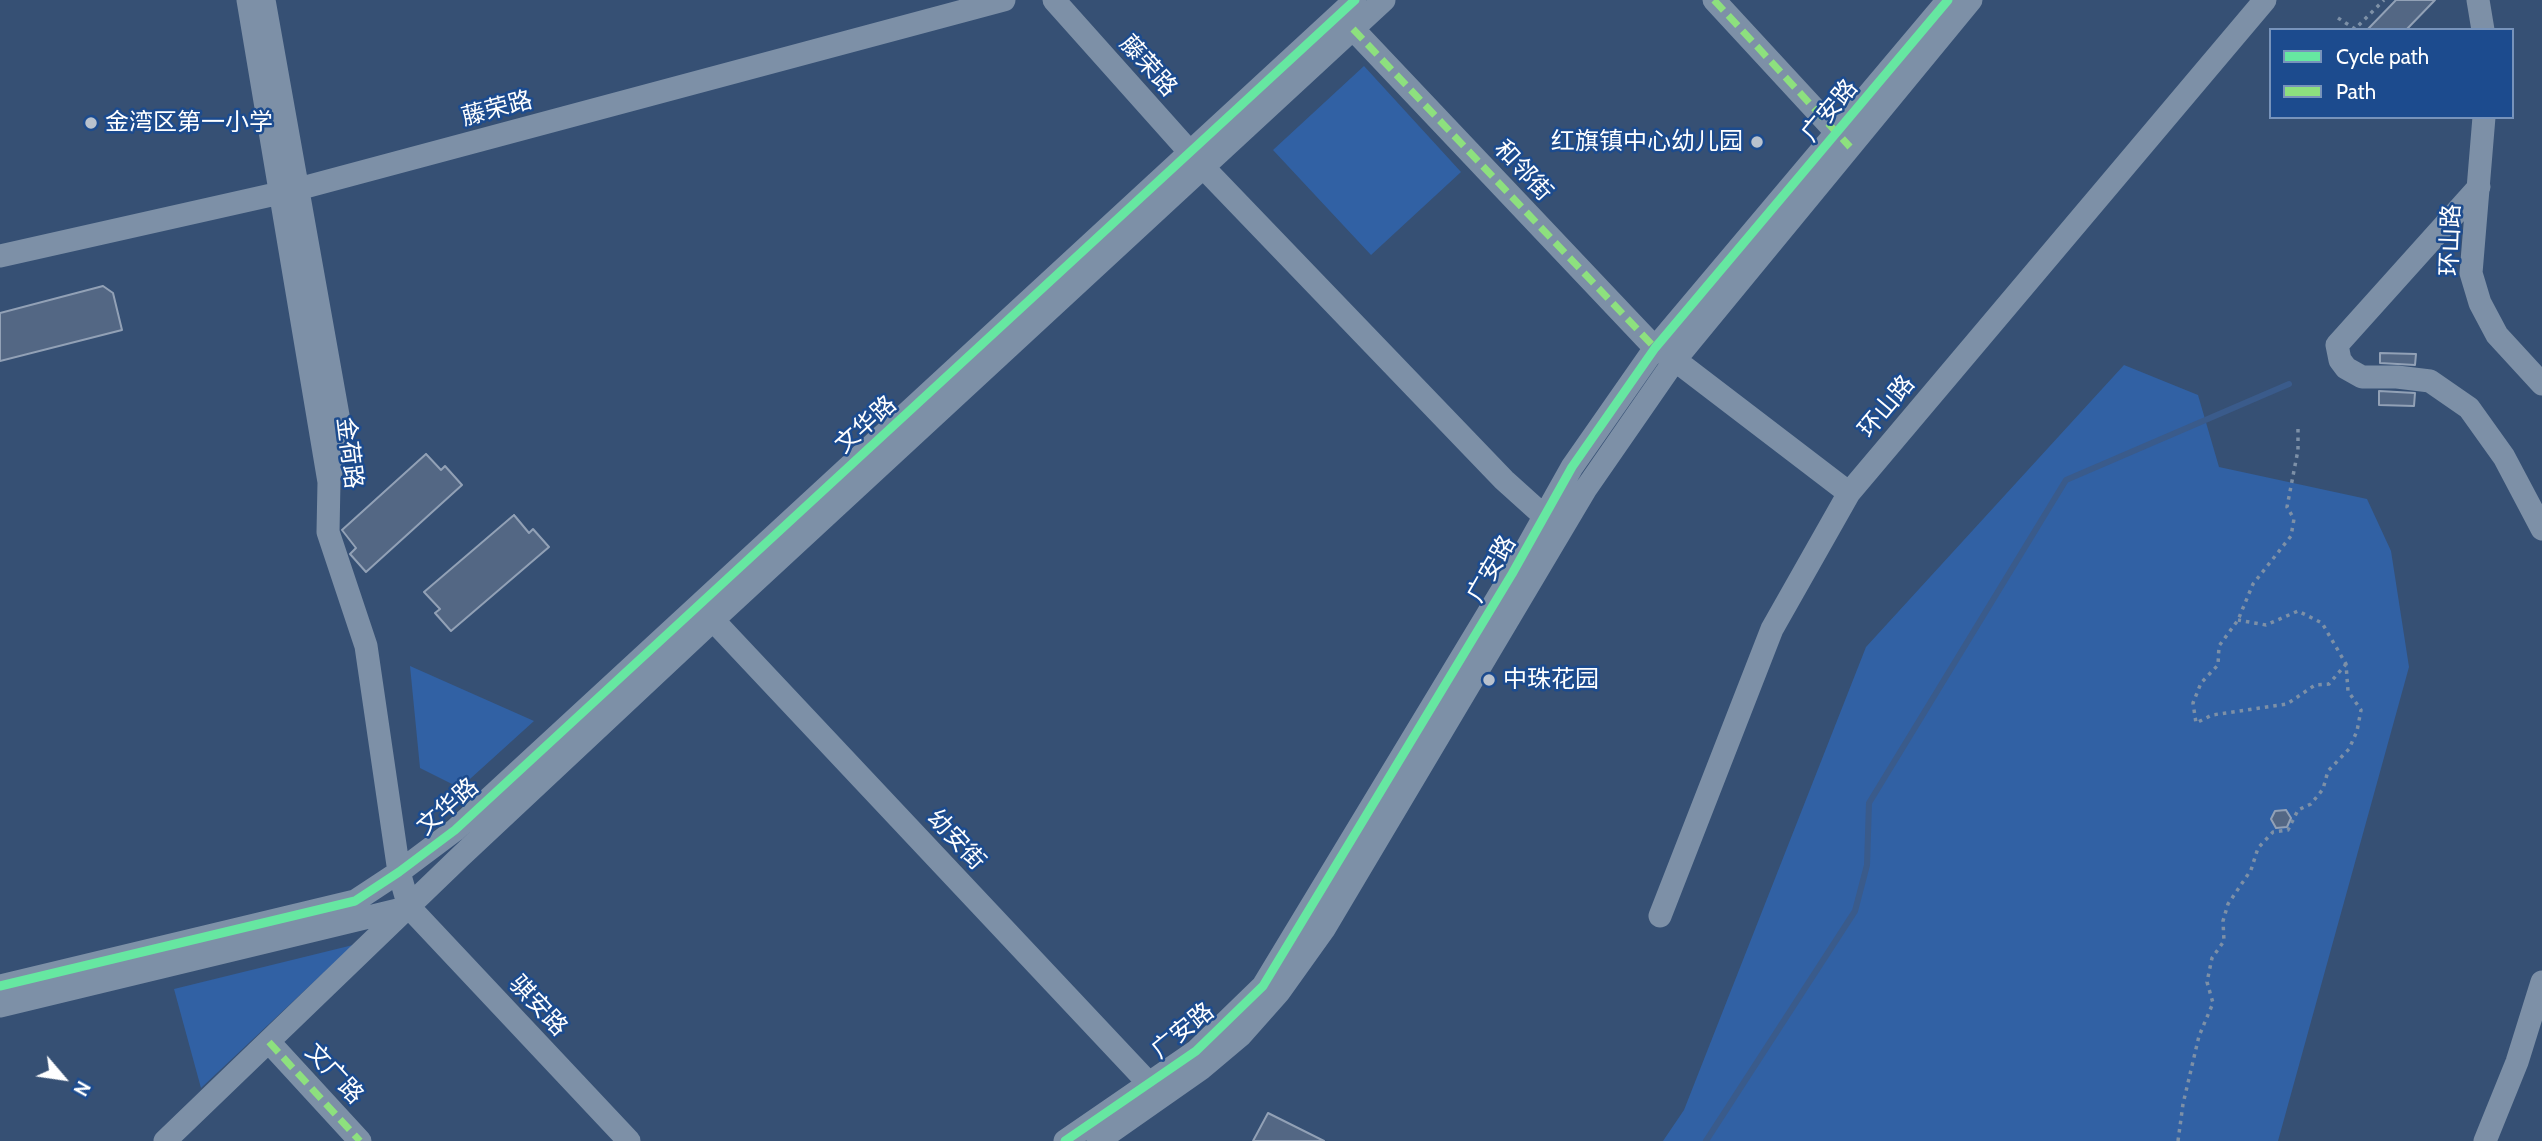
<!DOCTYPE html>
<meta charset="utf-8">
<style>
body{margin:0}
#map{position:relative;width:2542px;height:1141px;overflow:hidden;background:#365074;font-family:Cabin,sans-serif}
canvas{display:block}
.legend{position:absolute;left:2269px;top:28px;width:245px;height:91px;box-sizing:border-box;background:#1c4b8e;border:2px solid #7793bb;margin:0;padding:9px 12px;list-style:none;font-size:21px;color:#fff}
.legend li{display:flex;align-items:center;gap:14px;height:35px}
.legend b{width:35px;border:2px solid #7793bb}
.north{position:absolute;left:28px;top:1043px;width:70px;height:70px;-webkit-text-stroke:5px #1c4b8e;paint-order:stroke;rotate:119deg;font-size:19px;font-weight:700;line-height:28px;text-align:center;color:#fff}
.north::after{content:'';display:block;margin:auto;width:24px;height:32px;background:#fff;clip-path:polygon(50% 0,100% 100%,50% 72%,0 100%)}
</style>
<div id="map">
<canvas width="2542" height="1141"></canvas>
<ul class="legend">
<li><b style="height:9px;background:#66e7a1"></b>Cycle path</li>
<li><b style="height:9px;background:#8de07e"></b>Path</li>
</ul>
<div class="north">N</div>
</div>
<script>
const context = document.querySelector('canvas').getContext('2d');
context.lineJoin = 'round';
function fill(path, color) { context.fillStyle = color; context.fill(path, 'evenodd'); }
const toPath = rows => new Path2D(rows.map(r => 'M' + r).join(''));
function strokePath(path, color, width, dash) { context.strokeStyle = color; context.lineWidth = width; context.lineCap = dash ? 'butt' : 'round'; context.setLineDash(dash || []); context.stroke(path); }
function write(font, color, halo, rows, align = 'center') {
  context.font = font + ' Cabin,"Noto Sans SC",sans-serif'; context.lineWidth = 5; context.setLineDash([]); context.textBaseline = 'middle'; context.strokeStyle = halo; context.fillStyle = color; for (const [text, x, y, turn = 0] of rows) {
    context.save(); context.translate(x, y); context.rotate((+turn || 0) * Math.PI / 180); context.textAlign = isNaN(turn) ? turn : align; if (halo) context.strokeText(text, 0, 0); context.fillText(text, 0, 0); context.restore();
  }
}
const green = toPath([
 [1364,66,1461,172,1371,255,1273,150],
 [2124,365,2198,395,2219,467,2367,499,2391,551,2409,667,2278,1141,1663,1141,1684,1110,1866,647],
 [410,666,534,721,460,788,420,768],
 [353,945,201,1088,174,989]
]);
const stream = toPath([
 [1706,1141,1855,911,1867,865,1869,803,2066,480,2289,384]
]);
const building = toPath([
 [2396,0,2435,0,2406,30,2367,30,2396,0],
 [103,286,113,293,122,330,0,361,0,313,103,286],
 [2380,353,2416,354,2415,365,2380,363,2380,353],
 [2379,391,2415,393,2414,406,2379,405,2379,391],
 [426,454,441,470,445,466,462,485,366,572,350,554,356,548,342,530,426,454],
 [514,515,529,533,533,529,549,547,451,631,435,613,440,609,424,592,514,515],
 [2286,810,2291,818,2287,827,2276,828,2271,819,2275,811,2286,810],
 [1268,1113,1324,1141,1253,1141,1268,1113]
]);
const path = toPath([
 [2338,18,2355,29,2384,0],
 [2298,429,2298,450,2287,507,2294,519,2291,536,2253,584,2238,620,2219,646,2218,665,2201,683,2193,703,2196,723,2212,715,2287,704,2315,685,2329,684,2346,664],
 [2178,1141,2183,1104,2199,1036,2213,1003,2207,982,2212,958,2224,941,2223,921,2228,904,2251,870,2258,848,2273,832,2288,830,2298,810,2311,804,2323,789,2328,771,2349,749,2357,731,2361,710,2348,691,2346,664,2322,623,2298,611,2266,625,2238,620]
]);
const minor = toPath([
 [248,0,329,482,328,532,366,646,399,872,409,907,629,1141],
 [264,0,341,432,331,472],
 [1054,0,1204,168,1504,480,1555,526],
 [1714,0,1847,144],
 [2478,0,2483,30],
 [1353,29,1655,348,1675,360,1849,493],
 [2484,117,2471,273,2480,303,2497,335,2542,384],
 [2479,187,2337,345,2340,360,2346,368,2362,377,2397,377,2430,381,2469,408,2504,457,2542,529],
 [0,256,298,189,1004,0],
 [714,606,713,620,1157,1092],
 [1660,916,1772,629,1849,493,2265,0],
 [0,986,355,901,399,872,455,830,1355,0],
 [0,1006,406,908],
 [269,1042,360,1141],
 [165,1141,460,857,713,620,1384,0],
 [1065,1141,1196,1051,1263,986,1512,574,1572,467,1655,348,1948,0],
 [1098,1141,1202,1068,1240,1036,1279,992,1324,929,1585,490,1675,360,1971,0],
 [2485,1141,2517,1062,2542,982]
]);
const quiet = toPath([
 [1714,0,1850,147],
 [1353,29,1655,348],
 [269,1042,360,1141]
]);
const cycleway = toPath([
 [0,986,355,901,399,872,455,830,1355,0],
 [1065,1141,1196,1051,1263,986,1512,574,1572,467,1655,348,1948,0]
]);
const markers = [
 [91,123,7,"#b9c2ce"],
 [1757,142,7,"#b9c2ce"],
 [1489,680,7,"#b9c2ce"]
];
const streetNames = [
 ["藤荣路",1148,66,48],
 ["藤荣路",497,109,-15],
 ["广安路",1830,111,-50],
 ["和邻街",1523,171,47],
 ["环山路",2451,240,-88],
 ["环山路",1887,407,-50],
 ["文华路",866,425,-42],
 ["金荷路",349,453,83],
 ["广安路",1492,569,-60],
 ["文华路",448,807,-41],
 ["幼安街",956,840,47],
 ["骐安路",538,1006,47],
 ["广安路",1183,1031,-39],
 ["文广路",334,1074,47]
];
const poiNames = [
 ["金湾区第一小学",105,123],
 ["红旗镇中心幼儿园",1743,142,"right"],
 ["中珠花园",1503,680]
];
fill(green, '#3161a4');
strokePath(stream, '#3a5b8b', 6);
fill(building, '#536784');
strokePath(building, '#92a1b6', 2);
strokePath(path, '#7d90a7', 3.5, [3.5, 5]);
strokePath(minor, '#7d90a7', 23);
strokePath(quiet, '#8de07e', 7, [14, 7]);
strokePath(cycleway, '#66e7a1', 9);
for (const [x, y, r, color] of markers) { const dot = new Path2D(); dot.arc(x, y, r, 0, 2 * Math.PI); context.fillStyle = color; context.fill(dot); strokePath(dot, '#1c4b8e', 2.5); }
write('24px', '#fff', '#1c4b8e', streetNames);
write('24px', '#fff', '#1c4b8e', poiNames, 'left');
</script>
